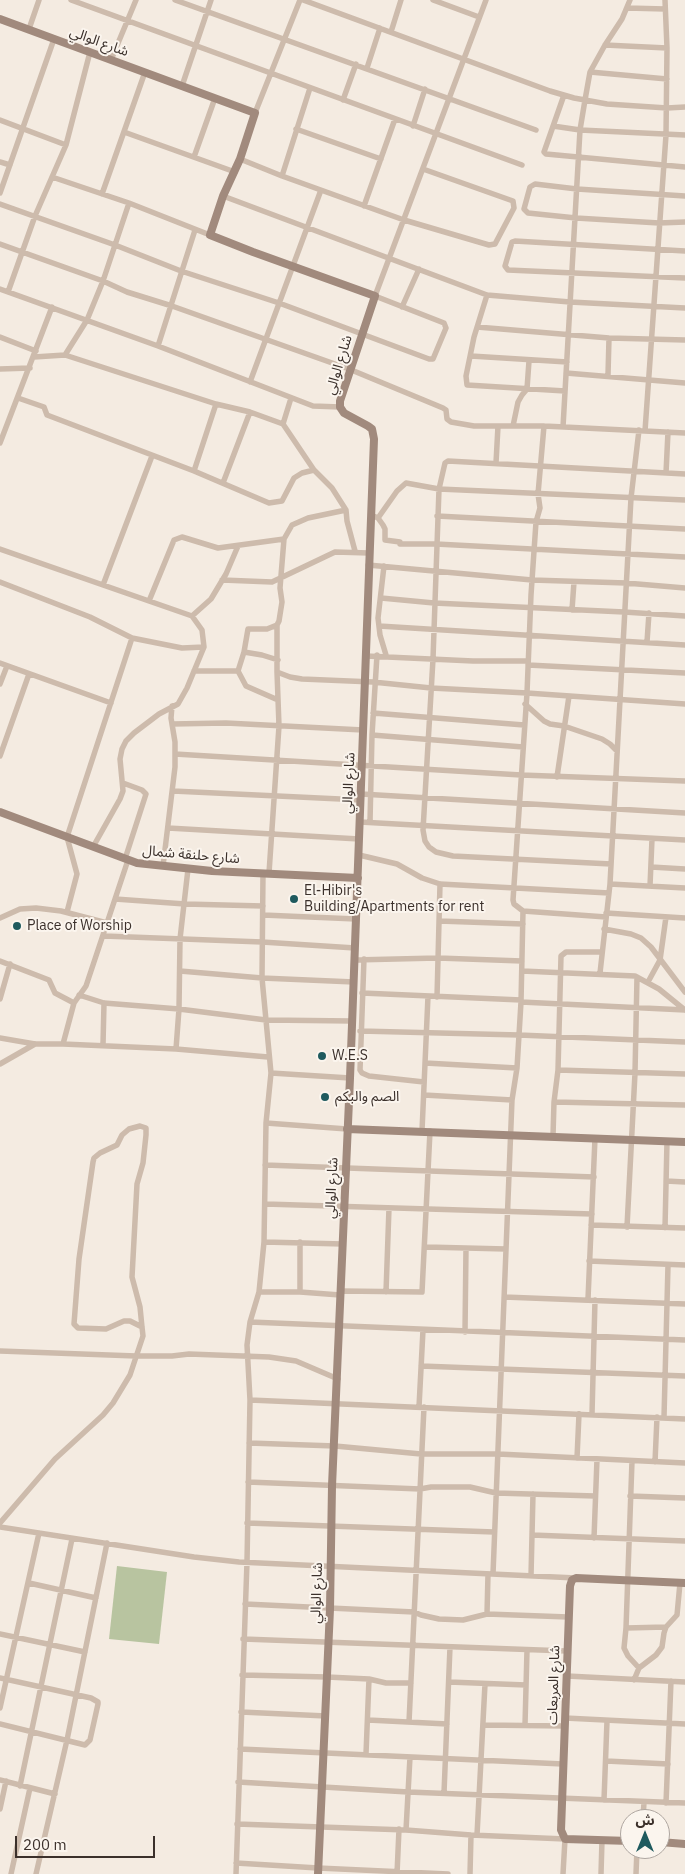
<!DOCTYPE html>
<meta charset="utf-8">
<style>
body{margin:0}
#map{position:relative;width:685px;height:1874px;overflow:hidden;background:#f4ebe1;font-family:"IBM Plex Sans","Noto Sans Arabic",sans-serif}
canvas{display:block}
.north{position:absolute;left:620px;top:1809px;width:50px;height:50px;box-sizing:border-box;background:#fbf5ee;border:1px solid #aea6a0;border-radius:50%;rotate:0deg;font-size:14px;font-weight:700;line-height:20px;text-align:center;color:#3b302b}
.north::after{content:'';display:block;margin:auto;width:18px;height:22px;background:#1f5a5e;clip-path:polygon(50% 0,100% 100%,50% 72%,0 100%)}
.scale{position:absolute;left:15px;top:1836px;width:140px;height:22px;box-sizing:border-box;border:2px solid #3b302b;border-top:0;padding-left:6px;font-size:15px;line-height:18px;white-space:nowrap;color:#3b302b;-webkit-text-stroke:4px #fbf5ee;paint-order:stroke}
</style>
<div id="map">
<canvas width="685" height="1874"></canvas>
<div class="north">ش</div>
<div class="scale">200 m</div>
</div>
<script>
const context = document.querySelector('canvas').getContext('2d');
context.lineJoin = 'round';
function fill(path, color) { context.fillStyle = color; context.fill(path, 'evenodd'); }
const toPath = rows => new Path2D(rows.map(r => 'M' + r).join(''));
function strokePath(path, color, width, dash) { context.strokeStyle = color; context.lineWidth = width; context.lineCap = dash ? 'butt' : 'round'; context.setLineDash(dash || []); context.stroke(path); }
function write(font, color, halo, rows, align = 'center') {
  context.font = font + ' "IBM Plex Sans","Noto Sans Arabic",sans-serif'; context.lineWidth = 4; context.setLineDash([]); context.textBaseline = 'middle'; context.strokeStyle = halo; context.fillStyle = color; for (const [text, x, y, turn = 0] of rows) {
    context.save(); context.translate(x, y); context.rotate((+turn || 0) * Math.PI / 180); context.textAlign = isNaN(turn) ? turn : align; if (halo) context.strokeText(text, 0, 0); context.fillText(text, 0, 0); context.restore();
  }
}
const green = toPath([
 [117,1566,167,1572,159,1644,109,1639]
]);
const street = toPath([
 [71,0,522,165],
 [175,0,536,130],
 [303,0,550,91,574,98,607,104,667,108,685,107],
 [433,0,479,17],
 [627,8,665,9],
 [29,29,39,0],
 [391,32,401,0],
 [605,45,667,48],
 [111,60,136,0],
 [367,68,380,28],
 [590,72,667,79],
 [182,86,211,0],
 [564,95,544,152,546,154,685,167],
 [343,100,356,64],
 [255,113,300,0],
 [0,120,66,145],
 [413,126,425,89],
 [553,126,580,130,685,135],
 [296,129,381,159],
 [124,132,235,172],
 [194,157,215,98],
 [240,159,282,176,404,220,489,245,495,244,514,208,513,201,423,169],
 [0,162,10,165],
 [282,176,310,88],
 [52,177,129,203,210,235],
 [0,193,54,39],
 [102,194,145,72],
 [223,196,487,295,570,302,685,308],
 [685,196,577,189,535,184,530,187,524,209,528,213,576,218,659,223,685,222],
 [0,204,115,245,181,271,279,303,429,359,433,359,446,328,444,323,375,296,486,0],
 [364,206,395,119],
 [0,244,103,281,127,292,172,306,349,369,443,408,446,410,447,419,451,422,474,426,544,426,685,433],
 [685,251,515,241,512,242,505,266,508,270,685,278],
 [0,289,158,346,313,406,340,407],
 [8,292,35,216,66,145,90,52],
 [487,295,474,337,466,376,467,385,565,391],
 [402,307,419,269],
 [477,327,609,338,685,340],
 [0,337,36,351],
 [158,346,195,230],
 [65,355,87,320,103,281,129,203],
 [471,356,567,362],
 [34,357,65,355,216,404,250,412,283,424,314,470],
 [0,369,30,368],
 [566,373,685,383],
 [608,375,609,338],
 [250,382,321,190],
 [18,398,44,407,47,415,194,471,269,503,282,501,294,478,302,473,314,470,332,488,346,510,347,521,355,551],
 [283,424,291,398],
 [513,426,518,402,522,395,527,389,529,361],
 [544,426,538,494,540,508,536,522,531,595,527,693,513,900,514,904,523,911,606,917],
 [563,427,580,130,585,100,590,72,605,45,622,19,630,0],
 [645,431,666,135,667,48,665,0],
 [0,443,52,307],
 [496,463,498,426],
 [194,471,216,404],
 [666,473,668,432],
 [223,483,250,412],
 [371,515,378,518,383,525,385,529,385,540,400,542,400,544,436,544,685,557],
 [437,516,685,529],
 [378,518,397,491,406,483,439,489,685,500],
 [284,539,280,588,282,602,279,621,277,625,277,672,290,677,302,679,373,682,431,688,527,693,685,704],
 [0,549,192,616,202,630,204,647,187,688,178,704,159,714,134,733,126,741,122,749,120,759,123,791,120,799,93,847],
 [368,565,532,580,626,583,685,588],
 [384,566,378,618,380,635,386,655],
 [222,580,272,582,335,552,369,553],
 [0,582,90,617,132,638,182,648,204,647],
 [103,585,152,456],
 [381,598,434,603,624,612,685,616],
 [149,601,174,540,182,537,218,548,284,539,292,525,308,518,346,510],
 [572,610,574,582],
 [192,616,211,599,226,574,238,546],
 [277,625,267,629,248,629,244,652,238,671,246,686,278,700],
 [379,626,685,645],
 [647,642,649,613],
 [244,652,262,655,278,660],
 [366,656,473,661,528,661],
 [0,663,111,703],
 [528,665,685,673],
 [194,671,238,671],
 [0,684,7,666],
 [525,704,544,721,550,724,564,726,602,739,610,744,617,751],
 [373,713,524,725],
 [172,724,226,723,363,730],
 [372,735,523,747],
 [175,754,521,775,685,781],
 [0,756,29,674],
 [557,777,569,696],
 [123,783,142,790,146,794,125,859],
 [173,791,361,800],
 [361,794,685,813],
 [360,822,685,840],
 [370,822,372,735,377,655],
 [168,828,359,839],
 [359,855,397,864,422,878,440,884,609,893],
 [611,864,453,856,436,852,429,847,425,841,423,830,433,659,439,489,445,463,448,461,685,474],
 [163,866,175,767,175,742,171,718,172,706],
 [651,867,685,869],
 [269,873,279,726,277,672],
 [610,884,685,888],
 [650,886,652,839],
 [115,899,185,904,263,906],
 [67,912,77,874,67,837,132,638],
 [606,913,685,918],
 [263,915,356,919],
 [0,918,20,909,36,908,61,911,107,923],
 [439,921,523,924],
 [604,929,631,934,641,938,651,947,685,992],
 [104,936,262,942,355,948],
 [364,959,360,1070,362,1073,369,1076,424,1082],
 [354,960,438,958,522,961],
 [0,961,49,980,55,993,74,1003],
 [180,971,262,978,354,982],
 [522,971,635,976,659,989,685,1010],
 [600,973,610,884,631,498,639,430],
 [648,982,660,960,666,917],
 [362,993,521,1000],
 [79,995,104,1003,179,1009,266,1020,352,1021],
 [437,997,440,884],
 [0,999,10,964],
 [521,1002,685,1010],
 [360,1031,519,1035,685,1042],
 [0,1038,35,1044,63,1044,176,1049,268,1057],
 [63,1044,74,1003,86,986,128,860],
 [103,1045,104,1003],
 [176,1049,179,1009,180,939,188,869],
 [425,1063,517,1068],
 [0,1064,35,1044],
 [558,1070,685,1074],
 [271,1073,350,1078],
 [424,1095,512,1100],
 [554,1102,685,1105],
 [266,1123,347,1129],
 [422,1131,428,996],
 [553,1136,554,1102,558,1070,561,956,566,952,602,952],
 [265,1165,594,1177],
 [666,1181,685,1182],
 [265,1204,592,1214],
 [591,1225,685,1228],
 [627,1227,635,1073,637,977],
 [665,1228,667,1141],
 [264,1242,343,1244],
 [426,1247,506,1249],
 [589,1261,685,1265],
 [341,1291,422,1292,430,1131],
 [259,1292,300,1292,340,1295],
 [300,1292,300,1242],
 [386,1292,389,1208],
 [504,1297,685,1304],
 [588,1299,595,1138],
 [250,1322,685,1340],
 [465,1332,466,1248],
 [0,1351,136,1356,172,1356,189,1354,269,1357,296,1361,338,1379],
 [421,1366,685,1376],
 [250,1400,685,1419],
 [419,1407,423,1330],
 [592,1414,595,1300],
 [664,1417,668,1265],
 [249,1443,335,1446,421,1454,498,1454,685,1463],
 [577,1458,579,1414],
 [655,1462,657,1417],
 [248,1482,420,1489,431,1487,470,1487,496,1493,595,1496],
 [630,1496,685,1498],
 [0,1523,55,1459,103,1415,113,1403,130,1375,143,1336,142,1327,140,1307,132,1277,137,1184,143,1163,146,1135,146,1128,140,1126,129,1129,122,1135,117,1145,100,1153,94,1158,93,1162,79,1259,74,1324,78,1328,106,1329,124,1321,130,1321,142,1327],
 [247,1523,494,1532],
 [0,1527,194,1557,239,1562,576,1578],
 [532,1535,685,1541],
 [594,1538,597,1459],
 [493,1574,512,1100,517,1068,521,1002,523,911],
 [531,1576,533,1494],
 [29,1583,96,1598],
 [245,1604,414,1612,421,1615,439,1619,463,1620,487,1614,568,1617],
 [487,1614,488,1574],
 [626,1628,632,1461],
 [0,1634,85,1652],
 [243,1639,567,1651],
 [639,1668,628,1656,624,1648,626,1628,666,1627],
 [242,1675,327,1677,369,1679,386,1683,411,1683],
 [567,1676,685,1682],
 [0,1678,91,1698,98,1702,98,1704,90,1740,85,1745,0,1724],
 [634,1680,639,1668,656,1655,662,1647,664,1633,666,1627,677,1615,680,1583],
 [449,1682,526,1685],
 [0,1708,39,1533],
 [241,1712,326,1716],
 [565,1718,685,1724],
 [368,1720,447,1724],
 [409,1722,424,1407],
 [483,1725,565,1726],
 [525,1725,527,1650],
 [240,1749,563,1764],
 [366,1754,369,1679],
 [606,1761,668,1764],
 [0,1780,55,1794],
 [238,1782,408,1792,685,1803],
 [20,1786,72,1539],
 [444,1793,450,1647],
 [604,1800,607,1721],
 [666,1803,671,1681],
 [0,1809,6,1781],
 [643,1819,644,1802],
 [237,1824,406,1830,471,1835,565,1839,563,1874],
 [406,1830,410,1757],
 [477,1835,485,1684],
 [236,1863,318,1868,448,1874],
 [11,1874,30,1788],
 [36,1874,67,1740,107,1543],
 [236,1874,247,1562,250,1400,247,1345,250,1322,259,1292,264,1242,266,1123,271,1073,262,978,263,873],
 [397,1874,399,1829],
 [470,1874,471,1835],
 [601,1874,602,1840],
 [636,1874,637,1849]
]);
const secondary = toPath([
 [0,19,255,113,240,159,223,196,210,235,253,252,375,296,340,401,340,407,344,413,368,426,372,429,374,439,350,1078,332,1486,330,1609,318,1874],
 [0,812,137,863,212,871,358,878],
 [347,1129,685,1142],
 [630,1841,565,1839,561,1830,570,1586,572,1580,576,1578,685,1583],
 [660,1842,685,1844]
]);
const markers = [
 [294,899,5,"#1f5a5e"],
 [17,926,5,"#1f5a5e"],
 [322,1056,5,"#1f5a5e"],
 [325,1097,5,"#1f5a5e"]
];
const streetNames = [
 ["شارع الوالي",99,42,20],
 ["شارع الوالي",339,365,-73],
 ["شارع الوالي",349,783,-87],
 ["شارع حلنقة شمال",191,855,5],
 ["شارع الوالي",332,1188,-87],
 ["شارع الوالي",317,1593,-88],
 ["شارع المربعات",554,1685,-88]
];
const poiNames = [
 ["El-Hibir's",304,891],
 ["Building/Apartments for rent",304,907],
 ["Place of Worship",27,926],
 ["W.E.S",332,1056],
 ["الصم والبكم",335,1097]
];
fill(green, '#b8c4a0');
strokePath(street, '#cdbbac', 5.5);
strokePath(secondary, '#a18a7d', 8);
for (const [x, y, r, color] of markers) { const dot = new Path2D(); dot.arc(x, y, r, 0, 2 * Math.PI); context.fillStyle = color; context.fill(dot); strokePath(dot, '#fbf5ee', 2); }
write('14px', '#3b302b', '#fbf5ee', streetNames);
write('14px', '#3b302b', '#fbf5ee', poiNames, 'left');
</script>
